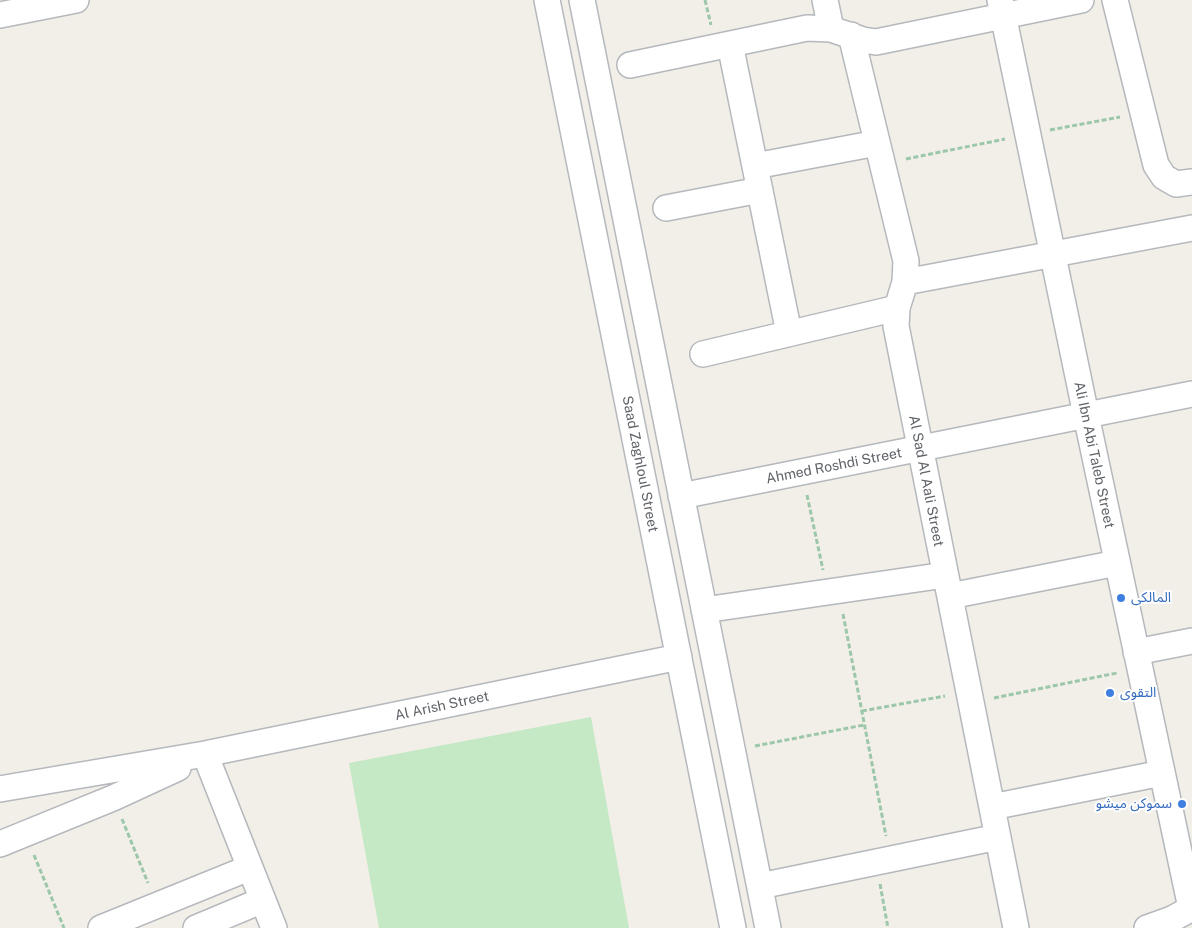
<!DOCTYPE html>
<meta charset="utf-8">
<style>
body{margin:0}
canvas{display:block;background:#f1efe8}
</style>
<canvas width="1192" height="928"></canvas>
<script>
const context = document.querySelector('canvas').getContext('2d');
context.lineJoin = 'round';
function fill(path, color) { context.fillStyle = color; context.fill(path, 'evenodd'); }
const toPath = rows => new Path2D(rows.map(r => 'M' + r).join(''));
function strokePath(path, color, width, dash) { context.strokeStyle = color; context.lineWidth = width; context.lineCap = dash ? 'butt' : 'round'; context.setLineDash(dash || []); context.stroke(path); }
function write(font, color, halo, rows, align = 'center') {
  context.font = font + ' "Public Sans","Noto Sans Arabic",sans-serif'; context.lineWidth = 4; context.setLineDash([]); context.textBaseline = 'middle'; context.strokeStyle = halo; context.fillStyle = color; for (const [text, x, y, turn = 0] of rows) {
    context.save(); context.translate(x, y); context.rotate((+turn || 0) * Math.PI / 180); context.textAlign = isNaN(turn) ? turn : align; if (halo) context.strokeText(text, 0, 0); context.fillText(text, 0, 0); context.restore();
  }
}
const green = toPath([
 [591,717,629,928,379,928,349,763]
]);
const path = toPath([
 [705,0,711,25],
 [1050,130,1120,117],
 [906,159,1005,139],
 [807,495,823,570],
 [843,614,886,836],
 [994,698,1117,673],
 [862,711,945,696],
 [755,746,864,725],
 [122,819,148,883],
 [34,855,64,928],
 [880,884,888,928]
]);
const minor = toPath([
 [547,0,733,928],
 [582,0,768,928],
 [825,0,831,29],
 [1000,0,1086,415,1191,908],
 [1115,0,1156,165,1164,177,1176,184,1192,182],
 [0,15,76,0],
 [851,35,906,261,905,282,897,308,896,326,1016,928],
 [730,44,789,333],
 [630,65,807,28,831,29,863,40,876,42,1081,0],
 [755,166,877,143],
 [666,208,760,190],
 [905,282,1192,228],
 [703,354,897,308],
 [681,496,1192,394],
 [950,596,1117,563],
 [704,610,945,575],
 [1136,652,1192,641],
 [205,754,274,928],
 [0,789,205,754,679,657],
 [992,807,1162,773],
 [0,844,113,798,178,768],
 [760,886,998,837],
 [101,928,249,868],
 [196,928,263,900],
 [1147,928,1172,919,1192,908]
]);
const markers = [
 [1121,598,5,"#3f7fe0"],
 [1110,693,5,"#3f7fe0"],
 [1182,804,5,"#3f7fe0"]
];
const streetNames = [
 ["Ali Ibn Abi Taleb Street",1094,455,78],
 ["Saad Zaghloul Street",640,464,79],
 ["Ahmed Roshdi Street",834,466,-11],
 ["Al Sad Al Aali Street",926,481,79],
 ["Al Arish Street",442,706,-12]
];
const shopNames = [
 ["المالكى",1131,598],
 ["التقوى",1120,693],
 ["سموكن ميشو",1172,804,"right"]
];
fill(green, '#c5e8c5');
strokePath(minor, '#b5b8bc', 28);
strokePath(path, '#9cc7a9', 3, [5, 2.5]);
strokePath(minor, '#fff', 25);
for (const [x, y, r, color] of markers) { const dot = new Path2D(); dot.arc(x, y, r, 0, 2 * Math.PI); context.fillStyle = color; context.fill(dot); strokePath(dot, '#fff', 2); }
write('14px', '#5f6368', '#fff', streetNames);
write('14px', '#366cbe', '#fff', shopNames, 'left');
</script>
